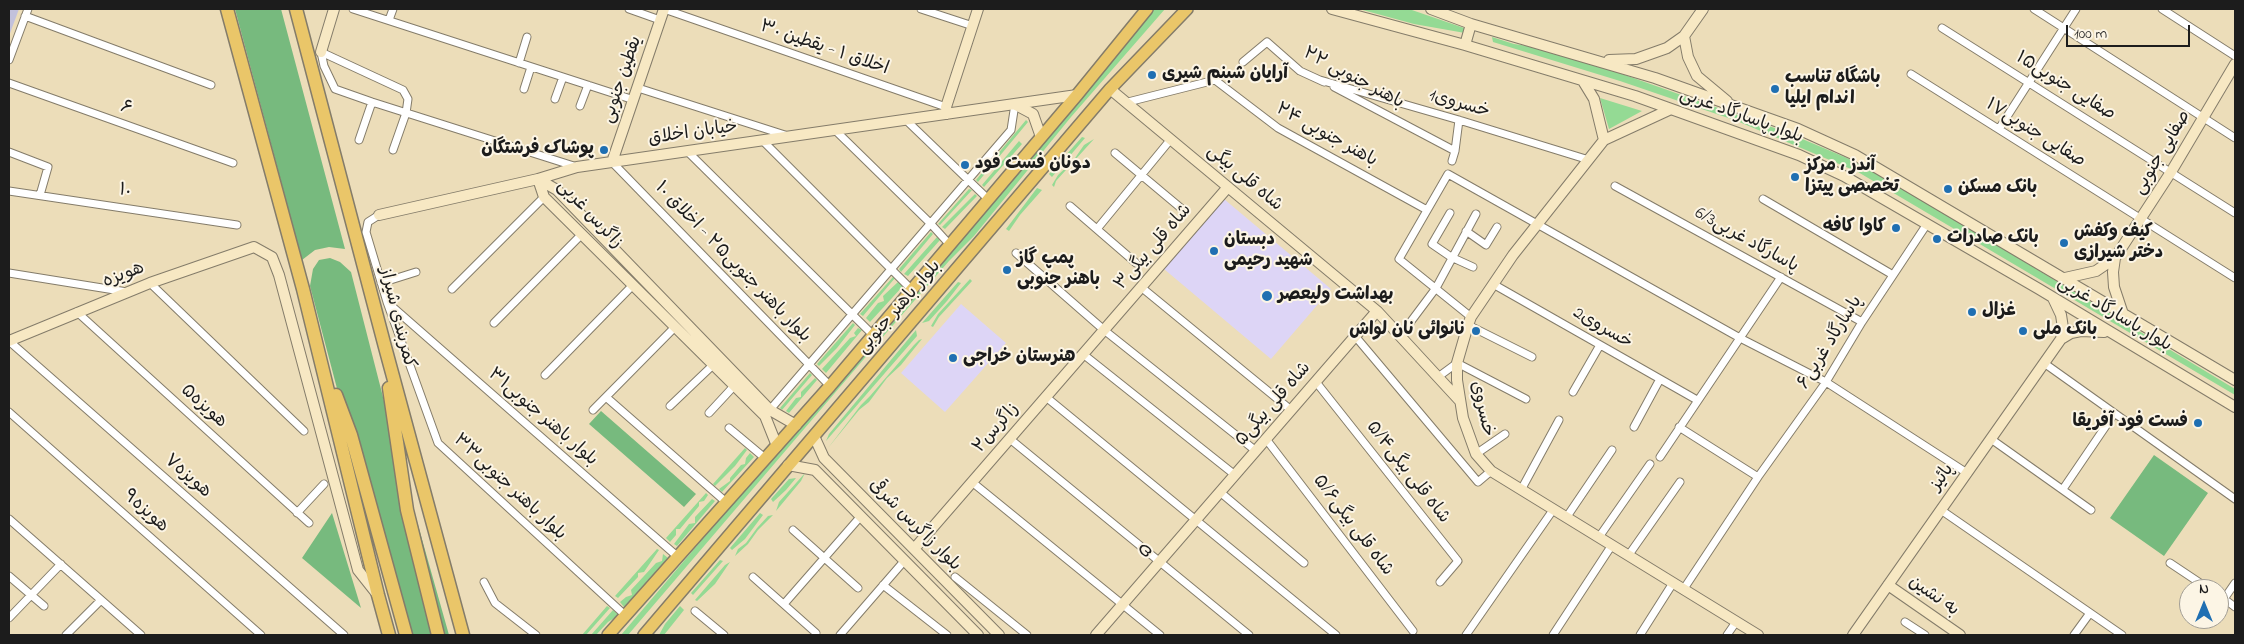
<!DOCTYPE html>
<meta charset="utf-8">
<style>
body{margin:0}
#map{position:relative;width:2244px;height:644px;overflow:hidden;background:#ecddb9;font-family:"Indie Flower",sans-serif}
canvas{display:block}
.frame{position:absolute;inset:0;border:10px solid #1c1c1c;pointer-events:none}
.north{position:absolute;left:2179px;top:579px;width:50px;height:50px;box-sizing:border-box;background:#fcf5e5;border:1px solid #a29e95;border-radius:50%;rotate:0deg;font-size:14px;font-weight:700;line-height:20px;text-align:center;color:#1c1c1c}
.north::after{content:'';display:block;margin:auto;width:18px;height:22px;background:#1f6fb2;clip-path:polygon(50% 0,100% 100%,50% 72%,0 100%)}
.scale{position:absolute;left:2066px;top:25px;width:124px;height:22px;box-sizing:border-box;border:2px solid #1c1c1c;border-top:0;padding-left:6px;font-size:15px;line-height:18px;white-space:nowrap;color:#1c1c1c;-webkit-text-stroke:4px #fcf5e5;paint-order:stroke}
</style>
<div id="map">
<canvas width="2244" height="644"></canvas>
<div class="frame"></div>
<div class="north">N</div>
<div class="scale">100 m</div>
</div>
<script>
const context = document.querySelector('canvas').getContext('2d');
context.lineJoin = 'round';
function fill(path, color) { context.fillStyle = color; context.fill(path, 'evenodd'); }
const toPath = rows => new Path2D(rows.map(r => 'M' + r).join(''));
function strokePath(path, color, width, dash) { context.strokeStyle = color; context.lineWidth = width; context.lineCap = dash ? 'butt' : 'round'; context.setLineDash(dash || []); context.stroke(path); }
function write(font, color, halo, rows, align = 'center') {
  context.font = font + ' "Indie Flower","Playpen Sans Arabic",sans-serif'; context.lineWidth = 4; context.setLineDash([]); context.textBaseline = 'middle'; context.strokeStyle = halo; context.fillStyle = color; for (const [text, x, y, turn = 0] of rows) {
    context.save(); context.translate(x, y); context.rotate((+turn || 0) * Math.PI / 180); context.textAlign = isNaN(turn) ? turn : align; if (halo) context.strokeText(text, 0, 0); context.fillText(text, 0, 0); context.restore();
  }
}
const built = toPath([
 [1224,199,1331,289,1271,359,1164,269],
 [961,304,1006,343,945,412,901,373]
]);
const industrial = toPath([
 [9,9,19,9,9,36]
]);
const green = toPath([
 [1153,9,1165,9,1071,117,974,236,949,261,887,332,628,635,621,635],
 [1359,9,1409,9,1467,29,1465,33,1414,24],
 [1492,37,1514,44,1542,48,1608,69,1786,132,1847,158,1894,183,2235,389,2235,395,1858,172,1737,121,1620,81,1493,42],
 [1600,98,1642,111,1609,129],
 [1026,120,1028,122,978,182,976,180],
 [1082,137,1085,138,1052,177,1049,174],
 [1094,139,1056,181,1054,187,1052,185,1058,175,1073,161,1084,145],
 [1019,141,1022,144,984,187,982,185],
 [1037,188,1042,190,1020,215,1009,231,1006,229],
 [969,189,972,190,940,225,938,224],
 [975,194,977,196,945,229,942,227],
 [931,232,933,234,901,272,899,269],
 [937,237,940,240,908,276,904,274],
 [893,277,895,278,863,316,860,314],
 [970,279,972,281,939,317,933,327,931,326,938,314],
 [898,282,903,286,870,322,866,318,878,303,884,301,883,296],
 [958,282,961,283,947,301,929,321,922,323],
 [853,323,855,325,837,348,819,366,817,364],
 [858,328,862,330,826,373,822,369,850,338,856,336,854,333],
 [916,330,917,336,826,441,829,434],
 [922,339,901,365,887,378,869,402,859,410,828,448,861,405,870,396,914,345,919,340],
 [810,373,812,375,782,410,780,408],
 [815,378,817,380,789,413,786,411,796,398,801,397,801,392],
 [745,448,747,450,735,466,715,486,713,484],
 [750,453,754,457,722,492,719,489,730,481,730,478,741,465,745,464,746,458],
 [805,473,801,481,776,511,779,502],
 [796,478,786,490,773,502,771,499,789,479],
 [706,493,708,495,704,501,699,502,699,506,680,529,676,529,676,535,670,542,666,538],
 [712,499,715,501,677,546,674,544,689,524,695,523,695,517],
 [760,513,763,515,745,539,732,550,730,548],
 [773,515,758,530,748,544,735,556,738,549,746,543,757,528,768,516],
 [657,549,659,550,644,572,638,573,638,577,618,598,615,596],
 [663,554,668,558,624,607,620,602,626,597,632,595,631,590,656,563,662,561],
 [720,560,723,561,693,595,691,593],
 [730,562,715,584,697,601,695,600,725,565],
 [607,606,610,608,586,635,582,635],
 [680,606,684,610,664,635,659,635,665,624],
 [613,610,619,615,608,622,596,635,591,635]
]);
const forest = toPath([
 [235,9,281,9,345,249,329,247,315,250,302,260],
 [330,258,340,262,351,272,394,440,449,635,402,635,310,286,313,269,319,260],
 [601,411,696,494,684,507,589,424],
 [2154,455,2208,493,2164,556,2110,518],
 [332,513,361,608,302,558]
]);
const street = toPath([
 [353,9,634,100],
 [629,9,660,20],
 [664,9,946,107],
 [921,9,973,26],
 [2034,9,2235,138],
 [2162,9,2235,56],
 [25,16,211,85],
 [389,20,393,9],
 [1942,28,2235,213],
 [321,52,324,66,335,89,372,102,577,167],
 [321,52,403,90,408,99,406,113,393,150],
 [9,60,28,9],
 [1243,62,1267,42,1300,71,1324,82],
 [519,63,527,37],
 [1911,74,2235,278],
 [1320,80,1459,120,1589,160],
 [9,83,233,163],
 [1334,87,1455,151],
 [638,88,785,135],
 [524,89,531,67],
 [555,99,563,77],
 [1128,102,1215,80,1278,128,1427,210],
 [580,106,588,85],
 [906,120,988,199],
 [1999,129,2076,9],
 [835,130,930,223,950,245],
 [359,140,372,102],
 [763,141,912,290],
 [687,151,873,335],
 [9,152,48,167,40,195],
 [1115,153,1182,209],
 [1452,161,1455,151,1459,120],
 [612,162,830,386],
 [1615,186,1862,322],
 [9,191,237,225],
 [1763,199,1893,275],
 [1070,206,1136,263],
 [1450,213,1432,244,1451,257,1473,267],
 [379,215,368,222,366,232,387,302,438,443,626,616],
 [1097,229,1171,139],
 [1466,231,1486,245,1497,227],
 [1016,253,1104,330,1256,451],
 [9,273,127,292],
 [150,283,304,431],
 [381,283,416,272],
 [1493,284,1697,400],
 [1141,287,1291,410],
 [452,289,544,197],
 [388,303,678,557],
 [77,312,309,523],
 [1471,317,1399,259,1448,174,1740,338,1826,382,1967,473],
 [494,323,582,234],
 [1468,325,1532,357],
 [1355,336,1478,482,1491,471],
 [1400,336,1436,288,1476,214],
 [9,341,344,635],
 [1083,354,1235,475],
 [2044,363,2235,499],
 [545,375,633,285],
 [1438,377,1457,363,1526,399],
 [1316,382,1458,561,1440,582],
 [1573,392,1600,345],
 [606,397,726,502],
 [1046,397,1336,635],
 [670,406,713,365],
 [593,410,675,327],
 [9,412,261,635],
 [768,412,1011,130,1015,104],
 [709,413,734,386],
 [1634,427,1660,379],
 [1679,427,1758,477],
 [729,428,766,459],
 [1010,439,1249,635],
 [1266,439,1413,631],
 [1991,439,2091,510],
 [1476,454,1505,434],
 [1660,457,1781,277],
 [972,482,1160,635],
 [2063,489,2114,414],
 [1521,490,1559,420],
 [1220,492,1304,563],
 [1941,510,2122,635],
 [297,513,324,484],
 [1566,518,1612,450],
 [9,519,141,635],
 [793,530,858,588],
 [1599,537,1650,464],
 [1628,556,1680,482],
 [2170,563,2209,589],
 [9,576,44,606],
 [753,577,816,633],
 [955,577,1027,635],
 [484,582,495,603,536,635],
 [883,585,947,635],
 [1683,590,1758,477,1826,382,1862,322,1927,224],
 [2219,595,2235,607],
 [2224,599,2235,583],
 [784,604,861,516],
 [695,611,724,635],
 [9,618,61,564],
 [1905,622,1925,635],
 [66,635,101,600],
 [840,635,905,560],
 [1466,635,1553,510],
 [1553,635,1612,545],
 [1640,635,1673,583],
 [1727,635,1736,622],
 [2074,635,2090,613]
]);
const secondary = toPath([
 [1332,9,1465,45,1635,96,1799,155,1844,176,2039,289,2235,407],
 [1431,9,1471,24,1655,78,1798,129,1855,155,2235,380],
 [1684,36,1688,57,1697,76,1727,101],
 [1465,45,1471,24],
 [321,52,334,9],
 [1609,60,1636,59,1667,48,1684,36,1703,9],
 [1583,81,1594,99,1604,140],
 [1110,89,1377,311,1460,401],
 [1016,105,1033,114,1041,137],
 [1671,109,1604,140,1513,255,1471,317,1468,325,1457,363,1457,380,1463,418,1476,454,1491,471,1758,635],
 [947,114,946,107,978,9],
 [612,162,664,9],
 [538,179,544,197,765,416,777,446],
 [538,179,557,190,770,410,796,425],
 [379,215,538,179,577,167,1077,95],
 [2115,258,2113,272,2114,287,2123,314],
 [2065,278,2096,271,2115,258,2171,172,2235,64],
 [2053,298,2061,315,2063,328,2061,339],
 [9,341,150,283,254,247,272,257,279,275,358,570,377,594],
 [814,436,824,458,999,635],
 [788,465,815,470,978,635],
 [914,549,1228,187],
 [1888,585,1960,635],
 [1096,635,1377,311],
 [1853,635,2061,339,2071,333,2081,331,2104,332]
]);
const primary = toPath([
 [608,635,830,386,1077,95,1147,9],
 [644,635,1110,89,1187,9]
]);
const highway = toPath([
 [227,9,303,289,378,595,389,635],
 [296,9,385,347,463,635],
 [389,388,407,510,438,635],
 [336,395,351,435,406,635]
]);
const markers = [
 [1152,75,5,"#1f6fb2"],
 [1775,89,5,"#1f6fb2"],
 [604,150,5,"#1f6fb2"],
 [965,165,5,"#1f6fb2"],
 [1795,177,5,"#1f6fb2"],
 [1948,189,5,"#1f6fb2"],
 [1896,228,5,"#1f6fb2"],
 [1937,239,5,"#1f6fb2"],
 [2064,243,5,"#1f6fb2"],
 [1214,251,5,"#1f6fb2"],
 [1007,270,5,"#1f6fb2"],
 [1267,296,6,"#1f6fb2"],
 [1972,312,5,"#1f6fb2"],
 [1476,331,5,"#1f6fb2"],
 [2023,331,5,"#1f6fb2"],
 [953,358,5,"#1f6fb2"],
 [2198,423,5,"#1f6fb2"]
];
const streetNames = [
 ["اخلاق ۱ - یقطین ۳۰",824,49,19],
 ["۲۲ باهنر جنوبی",1353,79,28],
 ["یقطین جنوبی",623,80,-71],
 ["صفایی جنوبی۱۵",2065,87,32],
 ["خسروى1",1459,105,16],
 ["۶",126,109,20],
 ["بلوار پاسارگاد غربی",1741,117,20],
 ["خیابان اخلاق",693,134,-8],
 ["صفایی جنوبی۱۷",2035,134,32],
 ["۲۴ باهنر جنوبی",1326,136,29],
 ["صفایی جنوبی",2163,153,-59],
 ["شاه قلی بیگی",1244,179,40],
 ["۱۰",125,192,9],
 ["زاگرس غربی",589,215,47],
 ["پاسارگاد غربی6/3",1746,241,29],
 ["شاه قلی بیگی۳",1154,248,-49],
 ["بلوار باهنر جنوبی۲۵ - اخلاق ۱۰",732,263,46],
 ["هویزه",124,276,-21],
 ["بلوار باهنر جنوبی",900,308,-49],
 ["بلوار پاسارگاد غربی",2114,315,31],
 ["کمربندی شیراز",396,318,76],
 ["خسروى2",1602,329,30],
 ["پاسارگاد غربی۶",1831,343,-58],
 ["شاه قلی بیگی۵",1274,405,-49],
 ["هویزه۵",203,407,42],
 ["خسروى",1481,409,77],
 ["بلوار باهنر جنوبی۳۱",542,418,41],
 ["زاگرس۲",997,429,-49],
 ["شاه قلی بیگی۵/۴",1407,473,52],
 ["هویزه۷",187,477,41],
 ["پائیز",1943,478,-55],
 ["بلوار باهنر جنوبی۳۳",509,488,43],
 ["هویزه۹",145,512,42],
 ["بلوار زاگرس شرقی",914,526,45],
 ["شاه قلی بیگی۵/۶",1352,526,53],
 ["۵",1147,552,-49],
 ["به نشین",1933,597,35]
];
const poiNames = [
 ["آرایان شبنم شیری",1162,75],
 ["باشگاه تناسب",1785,79],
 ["اندام ایلیا",1785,100],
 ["پوشاک فرشتگان",594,150,"right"],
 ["دونان فست فود",975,165],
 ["آندز ، مرکز",1805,167],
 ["تخصصی پیتزا",1805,188],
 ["بانک مسکن",1958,189],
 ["کاوا کافه",1886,228,"right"],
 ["کیف وکفش",2074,233],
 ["دختر شیرازی",2074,254],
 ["بانک صادرات",1947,239],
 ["دبستان",1224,241],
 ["شهید رحیمی",1224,262],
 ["پمپ گاز",1017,260],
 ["باهنر جنوبی",1017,281],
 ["بهداشت ولیعصر",1278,296],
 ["غزال",1982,312],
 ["نانوائی نان لواش",1466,331,"right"],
 ["بانک ملی",2033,331],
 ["هنرستان خراجی",963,358],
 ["فست فود آفریقا",2188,423,"right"]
];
fill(built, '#ddd5f6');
fill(industrial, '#c2c1dc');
fill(green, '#94da94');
fill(forest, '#77ba7e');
strokePath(street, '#847c6a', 9);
strokePath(secondary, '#847c6a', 12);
strokePath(primary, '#847c6a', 14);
strokePath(highway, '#847c6a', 15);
strokePath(street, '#fff', 7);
strokePath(secondary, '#f7e8c3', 10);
strokePath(primary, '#eac669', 11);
strokePath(highway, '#eac669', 12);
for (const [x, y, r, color] of markers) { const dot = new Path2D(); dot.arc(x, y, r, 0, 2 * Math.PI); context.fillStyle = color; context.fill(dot); strokePath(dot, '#fcf5e5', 2); }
write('18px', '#1c1c1c', '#fcf5e5', streetNames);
write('bold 18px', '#1c1c1c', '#fcf5e5', poiNames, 'left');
</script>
